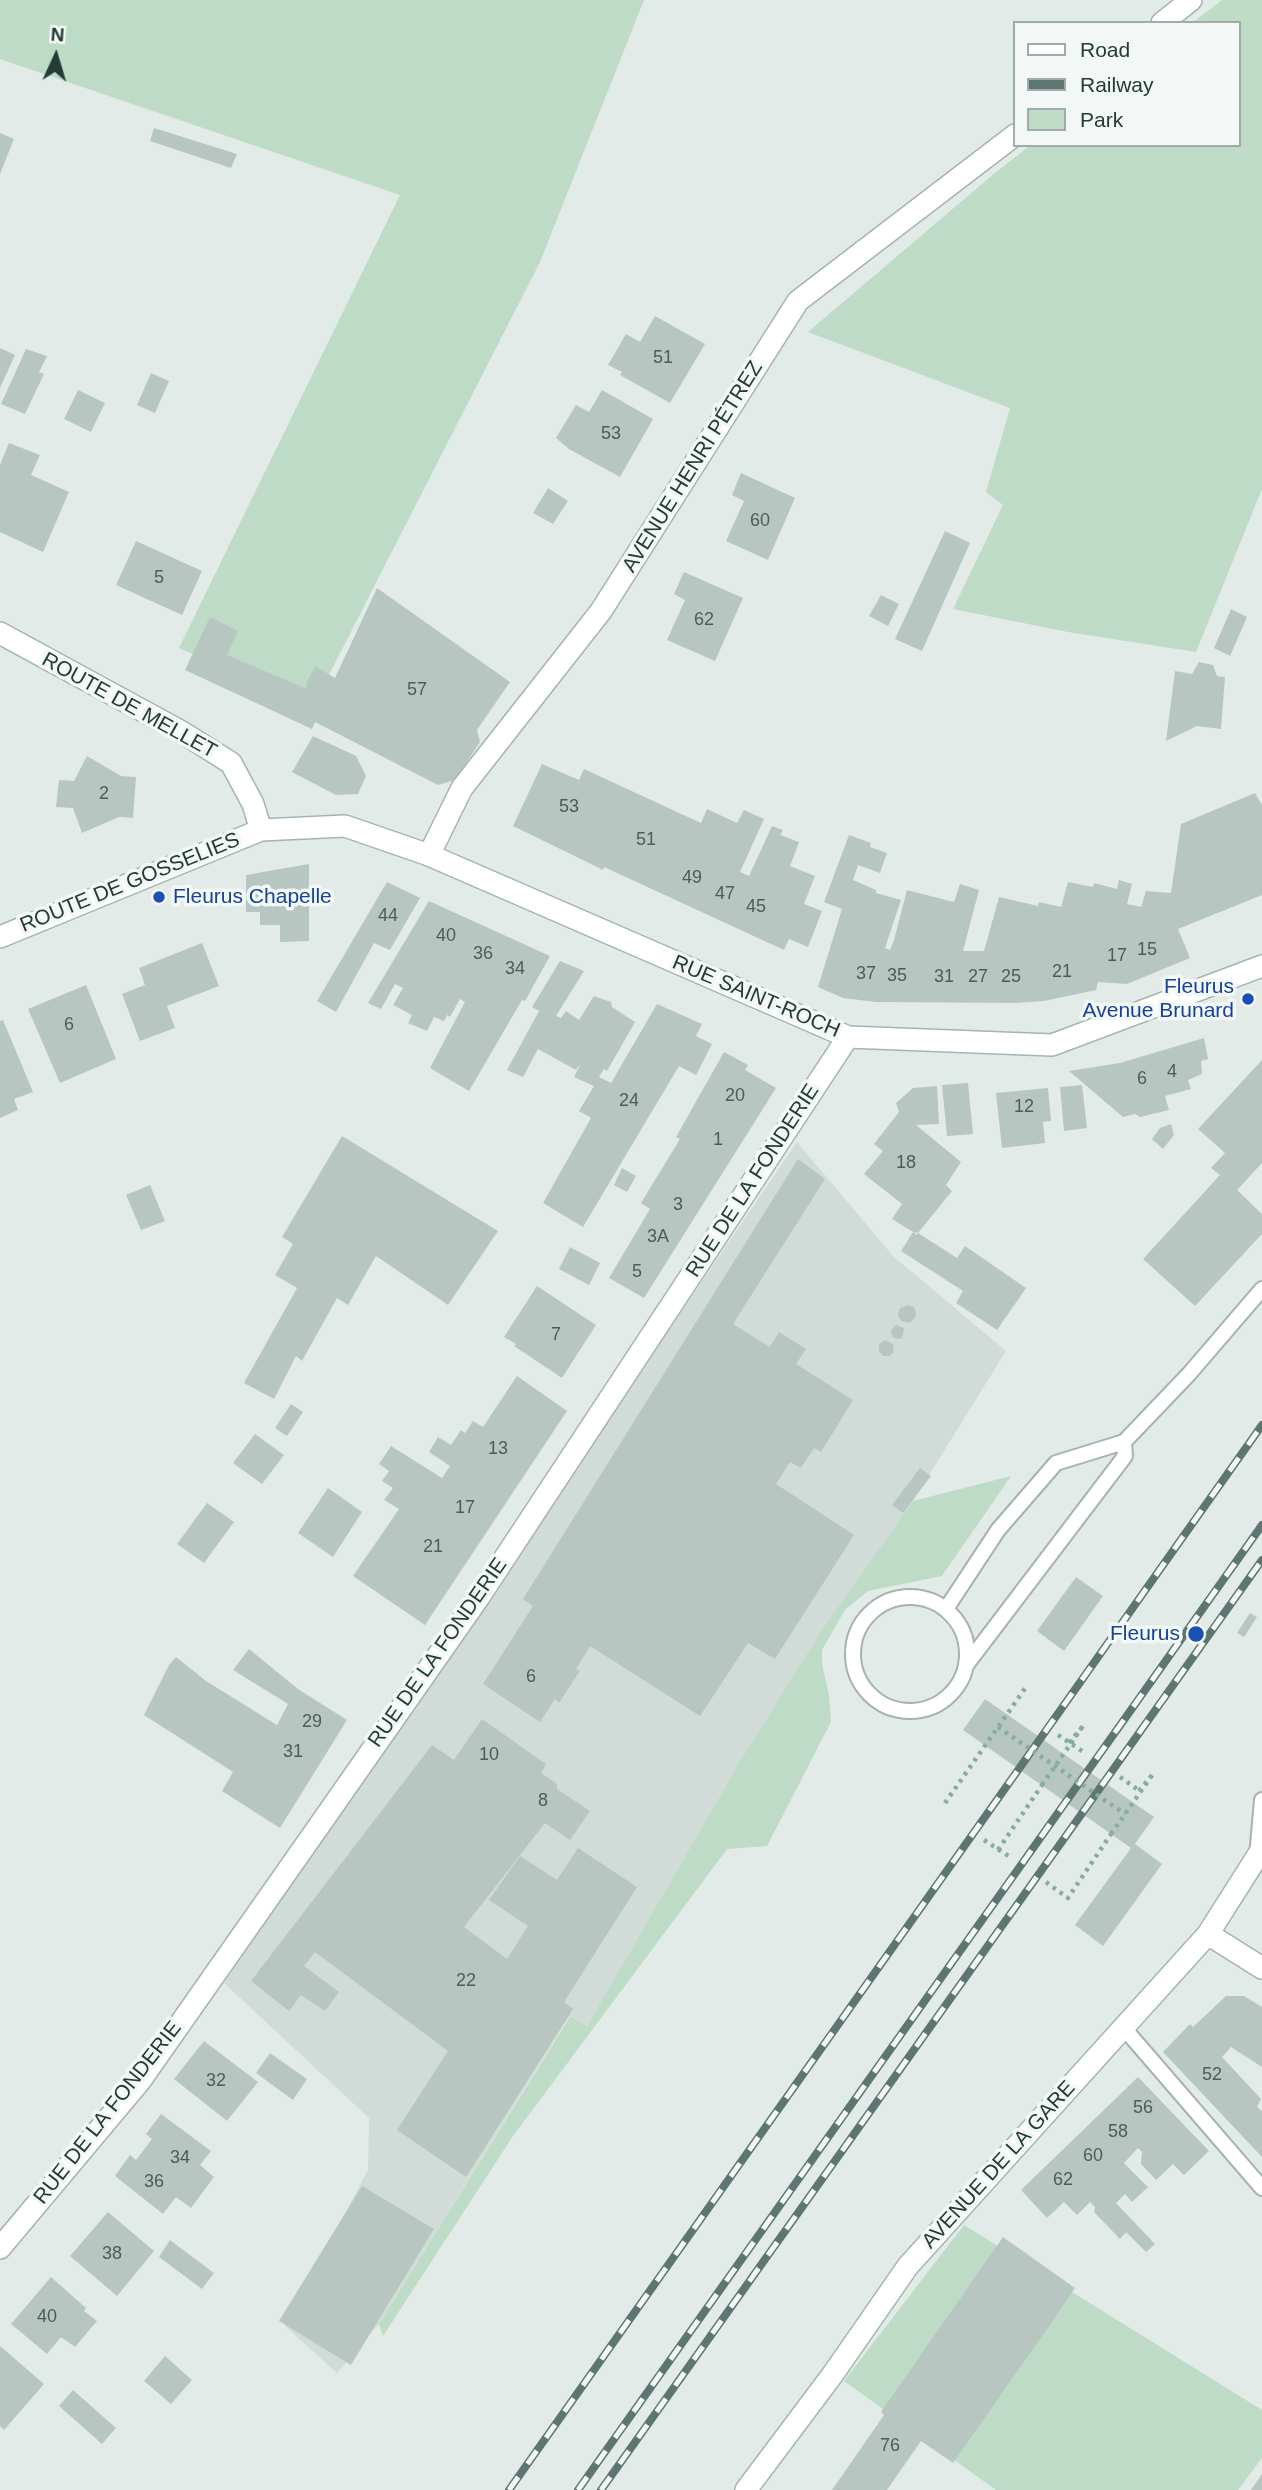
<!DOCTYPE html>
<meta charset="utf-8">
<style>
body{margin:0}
#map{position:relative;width:1262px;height:2490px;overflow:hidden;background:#e3ebe8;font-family:Helvetica,sans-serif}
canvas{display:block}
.legend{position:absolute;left:1013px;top:21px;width:228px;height:126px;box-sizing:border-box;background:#f3f8f6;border:2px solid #a0aca9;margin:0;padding:9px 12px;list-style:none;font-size:21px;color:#243b36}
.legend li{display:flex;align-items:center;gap:14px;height:35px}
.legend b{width:35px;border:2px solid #a0aca9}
.north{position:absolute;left:21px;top:21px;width:70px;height:70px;-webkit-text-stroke:5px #f3f8f6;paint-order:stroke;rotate:4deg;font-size:19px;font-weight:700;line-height:28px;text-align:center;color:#243b36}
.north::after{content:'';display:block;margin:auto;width:24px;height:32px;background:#243b36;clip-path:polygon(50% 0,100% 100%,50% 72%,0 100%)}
</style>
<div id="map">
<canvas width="1262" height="2490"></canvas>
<ul class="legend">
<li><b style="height:9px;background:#fff"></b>Road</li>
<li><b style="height:9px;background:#5e7672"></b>Railway</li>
<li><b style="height:19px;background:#bddbc7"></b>Park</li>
</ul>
<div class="north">N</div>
</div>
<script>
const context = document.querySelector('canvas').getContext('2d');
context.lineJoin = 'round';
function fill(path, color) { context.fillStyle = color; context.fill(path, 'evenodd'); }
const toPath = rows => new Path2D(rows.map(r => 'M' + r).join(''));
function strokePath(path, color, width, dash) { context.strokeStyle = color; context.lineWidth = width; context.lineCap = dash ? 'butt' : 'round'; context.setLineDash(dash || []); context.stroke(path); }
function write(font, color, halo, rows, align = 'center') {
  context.font = font + ' Helvetica,sans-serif'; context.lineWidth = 7; context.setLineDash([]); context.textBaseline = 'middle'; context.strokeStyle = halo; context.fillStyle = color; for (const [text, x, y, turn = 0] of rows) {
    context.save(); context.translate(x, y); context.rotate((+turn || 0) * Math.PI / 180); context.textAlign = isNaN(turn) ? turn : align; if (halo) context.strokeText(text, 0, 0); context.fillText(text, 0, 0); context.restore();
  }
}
const built = toPath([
 [797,1142,893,1256,1006,1351,913,1501,821,1631,739,1763,587,2026,569,2017,379,2324,337,2373,285,2326,368,2170,369,2118,224,1983]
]);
const green = toPath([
 [0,0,644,0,540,262,313,706,179,648,400,195,0,59],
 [1222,0,1262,0,1262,489,1196,652,1068,632,953,609,1003,505,986,492,1010,408,808,332,996,172,1031,145,1239,145,1239,23,1192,23],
 [1011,1476,942,1576,868,1591,845,1610,822,1650,822,1664,829,1695,831,1722,767,1846,727,1849,513,2136,383,2336,379,2324,570,2017,587,2026,739,1763,821,1631,913,1501],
 [964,2225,1262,2410,1262,2458,1238,2490,996,2490,844,2381]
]);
const building = toPath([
 [154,128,237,154,231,168,150,141],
 [0,133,14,139,0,174],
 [655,316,705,344,670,403,620,375,622,372,608,365,626,334,640,342],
 [0,348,15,355,0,388],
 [26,349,47,356,39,372,44,374,25,414,1,404],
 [151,373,169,381,155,413,137,405],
 [78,390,105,403,91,432,64,419],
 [602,390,653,419,620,477,569,449,556,438,576,405,589,412],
 [9,443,40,455,31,475,69,492,43,552,0,532,0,465],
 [741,473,795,498,768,560,726,541,744,501,732,495],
 [548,488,568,501,553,524,533,513],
 [945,531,970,543,922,651,895,639],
 [136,541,202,571,182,615,116,585],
 [684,572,743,598,715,661,667,640,685,600,674,594],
 [377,588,510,682,477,730,480,742,455,780,438,785,315,722,312,729,185,670,210,617,238,631,227,655,307,689,306,684,315,666,335,678],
 [881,595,899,604,888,626,869,616],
 [1231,609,1247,617,1230,656,1214,648],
 [1199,662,1213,665,1217,676,1225,677,1221,729,1197,726,1166,741,1175,671,1192,674],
 [313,736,356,756,366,776,358,794,336,795,292,772],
 [87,756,121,776,136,777,133,818,119,817,82,833,73,808,56,807,59,780,74,781],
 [542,764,579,780,584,769,701,823,707,809,737,823,744,810,764,819,740,872,749,876,772,826,783,830,780,835,799,842,790,866,815,876,804,904,822,911,808,947,789,939,784,950,604,867,603,870,591,864,513,826],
 [1255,793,1262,805,1262,895,1178,929,1190,958,1127,984,1098,982,1096,990,1044,1001,1016,1003,876,1002,843,998,818,987,842,909,824,902,849,835,871,843,870,847,887,853,880,873,858,865,853,880,876,890,876,893,901,900,885,948,890,950,894,940,907,890,954,902,960,884,979,890,963,951,984,951,999,897,1038,906,1039,902,1061,907,1068,882,1093,887,1094,883,1117,889,1119,880,1132,884,1127,904,1141,907,1146,891,1171,893,1181,824],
 [309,864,309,941,280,942,280,925,260,925,260,912,246,912,246,875],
 [387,882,420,898,390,950,374,943,336,1012,317,1001],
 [429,901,550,956,525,1001,522,1000,469,1091,430,1068,465,1002,460,999,450,1017,447,1015,444,1021,434,1017,427,1031,408,1023,412,1015,393,1005,403,988,395,984,381,1009,368,1003],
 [202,943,219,986,167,1006,175,1028,140,1041,122,994,145,985,139,968],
 [560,961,584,971,556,1016,561,1018,566,1011,579,1020,594,996,611,1002,612,1007,635,1022,607,1071,604,1069,599,1077,611,1083,657,1004,702,1024,696,1036,712,1044,696,1075,679,1066,583,1227,543,1203,591,1118,579,1111,594,1086,574,1077,581,1063,576,1070,538,1049,523,1077,507,1070,539,1011,532,1007],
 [86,985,116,1059,60,1083,28,1009],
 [3,1020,33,1092,14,1099,18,1110,0,1118,0,1021],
 [1204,1038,1208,1059,1201,1061,1202,1074,1188,1080,1191,1089,1165,1096,1169,1110,1140,1117,1135,1114,1123,1117,1069,1071,1120,1063],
 [724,1052,748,1065,745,1070,776,1088,644,1298,609,1278,650,1209,641,1203,680,1139,676,1137],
 [1262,1060,1262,1163,1237,1190,1262,1214,1262,1234,1195,1306,1143,1259,1220,1175,1211,1168,1225,1153,1198,1129],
 [968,1083,973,1134,947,1136,942,1085],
 [1082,1085,1087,1128,1064,1131,1060,1087],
 [937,1086,939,1124,916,1125,961,1162,946,1185,952,1191,918,1233,913,1232,917,1235,918,1233,957,1258,965,1246,1026,1288,997,1330,956,1303,963,1291,901,1251,913,1232,892,1219,902,1204,864,1174,883,1151,874,1144,899,1112,896,1103,913,1088],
 [1048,1088,1051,1121,1043,1122,1045,1143,1002,1148,996,1093],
 [1171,1124,1174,1135,1163,1149,1152,1139,1160,1128],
 [342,1136,498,1231,448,1305,376,1256,348,1305,337,1298,302,1361,296,1356,274,1399,244,1383,297,1288,275,1275,293,1244,282,1237],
 [798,1159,825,1179,733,1324,770,1347,779,1332,806,1349,796,1364,853,1400,821,1452,814,1448,801,1468,790,1462,776,1484,854,1535,775,1659,748,1643,700,1716,590,1646,576,1669,580,1671,559,1703,555,1699,540,1722,483,1684,533,1606,523,1599],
 [622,1168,636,1176,627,1192,614,1185],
 [150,1185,165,1221,141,1230,126,1195],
 [570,1247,600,1263,589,1285,559,1269],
 [537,1286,596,1325,562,1378,514,1346,516,1344,504,1337],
 [909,1305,915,1308,916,1316,910,1323,901,1321,898,1315,900,1308],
 [896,1325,904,1328,902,1338,896,1339,892,1336,891,1330],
 [885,1340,893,1344,894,1351,890,1356,883,1356,879,1351,879,1344],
 [517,1376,567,1411,425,1625,353,1576,399,1509,384,1500,393,1488,382,1481,389,1471,379,1464,391,1446,442,1478,450,1466,429,1452,438,1437,451,1445,461,1430,465,1433,473,1421,483,1427],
 [291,1404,303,1412,287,1436,275,1428],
 [255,1434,284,1455,262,1484,233,1463],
 [920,1468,931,1476,903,1513,892,1505],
 [328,1488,362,1512,333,1557,298,1533],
 [207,1503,234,1522,204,1563,177,1544],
 [1076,1577,1103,1596,1064,1651,1037,1631],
 [1250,1613,1257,1617,1244,1637,1237,1633],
 [249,1649,298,1689,347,1720,280,1828,222,1791,233,1772,144,1715,169,1665,176,1657,206,1681,277,1725,288,1704,233,1670],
 [985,1699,1154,1817,1135,1844,1162,1864,1103,1946,1075,1925,1131,1848,963,1730],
 [482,1719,546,1764,541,1773,557,1784,557,1789,590,1811,570,1840,545,1823,464,1927,507,1959,528,1926,489,1900,520,1856,557,1880,578,1848,637,1887,564,2002,573,2009,466,2177,397,2130,448,2051,315,1952,304,1966,339,1992,325,2011,301,1995,289,2011,251,1981,432,1745,454,1760],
 [1226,1996,1244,1996,1262,2007,1262,2067,1231,2047,1222,2057,1261,2099,1257,2107,1262,2111,1262,2157,1163,2052,1190,2024,1193,2027],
 [204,2041,258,2082,227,2121,174,2079],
 [270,2053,307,2079,293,2100,256,2073],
 [1138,2077,1209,2151,1184,2175,1173,2164,1156,2180,1141,2164,1142,2152,1138,2148,1124,2163,1148,2187,1132,2202,1125,2194,1116,2203,1155,2244,1146,2252,1126,2232,1120,2239,1094,2212,1095,2207,1090,2202,1077,2215,1064,2202,1047,2218,1021,2190],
 [161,2114,211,2151,200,2165,214,2177,191,2208,176,2197,163,2214,115,2176,130,2155,136,2160,152,2139,146,2134],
 [362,2186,434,2229,351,2365,279,2321],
 [108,2212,154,2251,117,2296,70,2256],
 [1003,2237,1075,2288,1049,2326,953,2463,921,2441,887,2490,832,2490,884,2415,881,2412],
 [170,2240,214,2273,202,2289,159,2257],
 [51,2277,86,2308,84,2311,97,2321,75,2347,61,2337,47,2354,11,2324],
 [0,2346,44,2384,4,2430,0,2426],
 [165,2356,192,2380,171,2404,144,2381],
 [73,2390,116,2428,102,2444,59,2406],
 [1262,2474,1262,2490,1251,2490]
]);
const path = toPath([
 [1058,1735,1085,1753],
 [1069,1743,1083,1726],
 [1120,1777,1141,1792],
 [1139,1791,1153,1774],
 [945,1803,1026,1687],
 [984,1840,1010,1857],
 [998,1850,1042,1785],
 [1046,1882,1068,1898,1111,1834]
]);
const lane = toPath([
 '853 1654a57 57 0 1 1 114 0a57 57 0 1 1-114 0Z',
 [946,1609,998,1530,1056,1463,1124,1442,1189,1374,1262,1289],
 [967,1664,1125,1456,1124,1442],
 [1257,1856,1262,1800],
 [1123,2027,1262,2188]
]);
const street = toPath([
 [1162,23,1191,0],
 [429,855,462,788,601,611,798,301,1015,135],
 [1208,1934,1262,1968],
 [0,2248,140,2081,314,1833,479,1597,848,1037]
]);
const secondary = toPath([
 [0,633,180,731,231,763,253,804,261,830],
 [0,937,261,830,345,826,429,855,848,1037,1052,1045,1262,966],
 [746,2490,833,2374,908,2266,1208,1934,1262,1849]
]);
const rail = toPath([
 [509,2490,1262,1425],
 [578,2490,1262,1525],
 [601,2490,1262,1560]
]);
const pathBridge = toPath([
 [998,1727,1125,1814],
 [1042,1785,1083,1726],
 [1111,1834,1153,1774]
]);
const markers = [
 [159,897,7,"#1a4fb4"],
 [1248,999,7,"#1a4fb4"],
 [1196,1634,9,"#1a4fb4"]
];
const numberNames = [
 ["51",663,358],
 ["53",611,434],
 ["60",760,521],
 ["5",159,578],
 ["62",704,620],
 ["57",417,690],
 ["2",104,794],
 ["53",569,807],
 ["51",646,840],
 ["49",692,878],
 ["47",725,894],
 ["45",756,907],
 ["44",388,916],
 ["40",446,936],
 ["15",1147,950],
 ["36",483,954],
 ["17",1117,956],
 ["34",515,969],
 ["21",1062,972],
 ["37",866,974],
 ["35",897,976],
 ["31",944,977],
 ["27",978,977],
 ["25",1011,977],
 ["6",69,1025],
 ["4",1172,1072],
 ["6",1142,1079],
 ["20",735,1096],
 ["24",629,1101],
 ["12",1024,1107],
 ["1",718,1140],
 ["18",906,1163],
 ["3",678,1205],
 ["3A",658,1237],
 ["5",637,1272],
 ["7",556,1335],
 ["13",498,1449],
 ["17",465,1508],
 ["21",433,1547],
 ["6",531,1677],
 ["29",312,1722],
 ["31",293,1752],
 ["10",489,1755],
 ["8",543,1801],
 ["22",466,1981],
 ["52",1212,2075],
 ["32",216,2081],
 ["56",1143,2108],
 ["58",1118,2132],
 ["60",1093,2156],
 ["34",180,2158],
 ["62",1063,2180],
 ["36",154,2182],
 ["38",112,2254],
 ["40",47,2317],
 ["76",890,2446]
];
const streetNames = [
 ["AVENUE HENRI PÉTREZ",693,467,-58],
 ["ROUTE DE MELLET",129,706,29],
 ["ROUTE DE GOSSELIES",130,883,-22],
 ["RUE SAINT-ROCH",756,997,23],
 ["RUE DE LA FONDERIE",753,1181,-57],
 ["RUE DE LA FONDERIE",438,1653,-55],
 ["RUE DE LA FONDERIE",108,2113,-52],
 ["AVENUE DE LA GARE",999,2165,-48]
];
const transitNames = [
 ["Fleurus Chapelle",173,897,"left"],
 ["Fleurus",1234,987],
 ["Avenue Brunard",1234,1011],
 ["Fleurus",1180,1634]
];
fill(built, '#d1dbd7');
fill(green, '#bddbc7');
fill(building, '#b8c6c1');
strokePath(lane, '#a6b3af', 18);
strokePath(street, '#a6b3af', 24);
strokePath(secondary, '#a2b6b0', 24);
strokePath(path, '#86aca3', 4.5, [3.5, 5]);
strokePath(lane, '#fff', 14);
strokePath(street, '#fff', 21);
strokePath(secondary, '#fff', 21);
strokePath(rail, '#5e7672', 8);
strokePath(rail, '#f3f8f6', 5, [16]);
strokePath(pathBridge, '#86aca3', 4.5, [3.5, 5]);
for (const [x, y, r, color] of markers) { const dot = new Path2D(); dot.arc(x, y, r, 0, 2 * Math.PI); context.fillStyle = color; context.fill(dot); strokePath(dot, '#f3f8f6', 2.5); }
write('18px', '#495e59', null, numberNames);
write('21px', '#243b36', '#f3f8f6', streetNames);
write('21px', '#164399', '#f3f8f6', transitNames, 'right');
</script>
